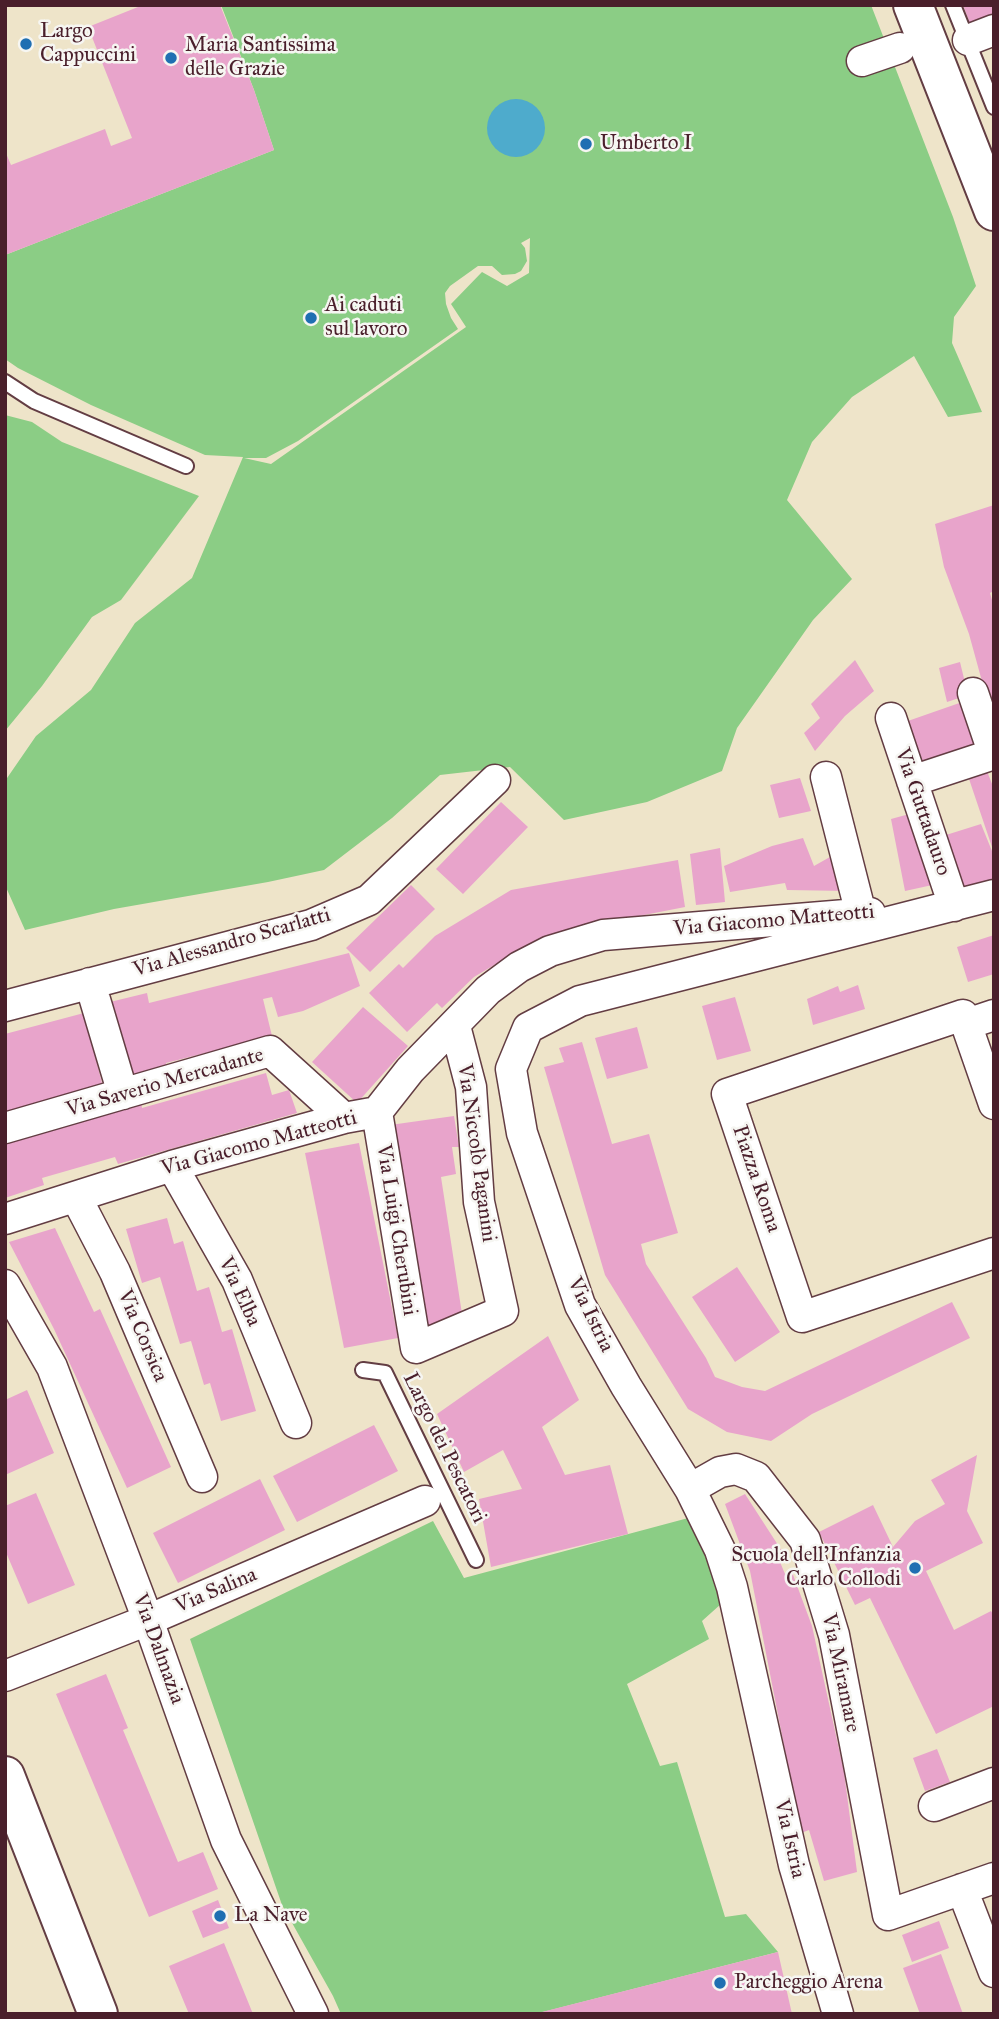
<!DOCTYPE html>
<meta charset="utf-8">
<style>
body{margin:0}
#map{position:relative;width:999px;height:2019px;overflow:hidden;background:#eee4c9;font-family:"IM FELL Great Primer",serif}
canvas{display:block}
.frame{position:absolute;inset:0;border:7px solid #4a1f2b;pointer-events:none}
</style>
<div id="map">
<canvas width="999" height="2019"></canvas>
<div class="frame"></div>
</div>
<script>
const context = document.querySelector('canvas').getContext('2d');
context.lineJoin = 'round';
function fill(path, color) { context.fillStyle = color; context.fill(path, 'evenodd'); }
const toPath = rows => new Path2D(rows.map(r => 'M' + r).join(''));
function strokePath(path, color, width, dash) { context.strokeStyle = color; context.lineWidth = width; context.lineCap = dash ? 'butt' : 'round'; context.setLineDash(dash || []); context.stroke(path); }
function write(font, color, halo, rows, align = 'center') {
  context.font = font + ' "IM FELL Great Primer",serif'; context.lineWidth = 5; context.setLineDash([]); context.textBaseline = 'middle'; context.strokeStyle = halo; context.fillStyle = color; for (const [text, x, y, turn = 0] of rows) {
    context.save(); context.translate(x, y); context.rotate((+turn || 0) * Math.PI / 180); context.textAlign = isNaN(turn) ? turn : align; if (halo) context.strokeText(text, 0, 0); context.fillText(text, 0, 0); context.restore();
  }
}
const green = toPath([
 [221,5,871,5,953,217,976,286,954,317,952,343,982,412,948,417,914,356,852,397,812,442,787,500,852,579,813,620,737,728,722,771,647,802,564,820,510,767,440,775,392,818,324,870,268,882,114,909,25,930,5,885,5,781,36,736,91,690,135,623,192,578,243,457,205,455,91,405,18,368,5,359,5,255,274,150,254,90],
 [530,238,529,273,507,286,482,272,451,304,466,327,271,464,244,458,266,458,298,441,458,329,451,318,446,304,445,293,450,286,478,266,492,266,502,275,515,274,521,271,527,261,525,248,521,243],
 [5,415,32,422,62,442,199,496,121,600,92,617,42,686,5,731],
 [692,1517,711,1555,721,1604,702,1621,709,1639,627,1684,660,1766,677,1762,725,1917,746,1914,778,1952,535,2014,341,2014,333,1996,282,1905,190,1639,433,1521,464,1578]
]);
const water = toPath([
 '487 128a29 29 0 1 1 58 0a29 29 0 1 1-58 0Z'
]);
const building = toPath([
 [143,5,220,5,254,90,274,150,5,255,5,151,11,165,105,129,111,146,132,138,88,27],
 [963,5,994,5,994,14,970,24],
 [994,505,994,591,990,593,994,607,994,725,969,634,944,567,935,524],
 [855,660,874,691,845,716,815,751,804,733,820,718,811,704],
 [960,662,968,695,947,702,939,668],
 [968,700,982,744,919,767,905,722],
 [985,766,994,789,993,850,967,773],
 [800,778,811,811,779,818,770,785],
 [501,802,528,827,463,894,436,869],
 [913,813,937,884,905,891,891,819],
 [981,824,994,856,994,881,965,891,946,835],
 [803,838,814,866,837,853,847,891,787,890,785,883,730,892,724,866,772,846],
 [720,848,725,902,696,905,690,854],
 [678,860,685,907,583,927,538,939,474,977,442,1008,437,1003,407,1032,369,993,399,964,403,968,435,936,511,890],
 [411,885,435,909,370,972,346,948],
 [994,935,994,974,968,982,957,947],
 [349,953,360,986,303,1011,278,1017,272,997,263,999,272,1036,166,1063,169,1075,132,1084,110,1002,147,993,149,1003],
 [858,985,865,1009,813,1025,807,999,838,986,840,992],
 [735,997,751,1051,717,1060,702,1006],
 [363,1007,408,1046,357,1103,312,1062],
 [84,1013,103,1087,5,1113,5,1034],
 [637,1027,648,1068,607,1079,595,1038],
 [582,1042,612,1144,649,1134,678,1233,641,1244,646,1264,706,1358,715,1377,742,1387,765,1391,952,1302,970,1338,812,1414,771,1441,727,1432,688,1409,605,1275,544,1067,564,1062,559,1048],
 [266,1073,272,1095,289,1090,297,1113,118,1164,115,1157,42,1178,44,1185,5,1198,5,1140,141,1102,142,1108],
 [454,1116,459,1147,452,1147,456,1174,441,1177,464,1327,421,1334,390,1125],
 [359,1143,398,1338,344,1348,305,1153],
 [167,1218,174,1244,183,1241,197,1291,209,1287,222,1332,232,1329,256,1411,221,1421,210,1383,204,1385,191,1341,180,1344,160,1277,142,1283,126,1229],
 [55,1228,94,1312,100,1309,171,1467,127,1488,54,1329,9,1242],
 [737,1267,780,1332,735,1362,692,1297],
 [548,1336,579,1400,542,1427,565,1475,610,1465,628,1534,491,1567,479,1499,522,1489,503,1450,464,1472,437,1414],
 [27,1390,54,1453,5,1475,5,1400],
 [374,1425,398,1471,297,1522,273,1476],
 [977,1455,967,1511,983,1543,926,1571,954,1630,991,1611,994,1616,994,1706,936,1734,870,1598,855,1605,819,1532,873,1505,893,1547,915,1521,945,1504,931,1480],
 [260,1479,285,1530,178,1583,153,1533],
 [36,1493,75,1585,28,1604,5,1550,5,1506],
 [745,1494,787,1559,780,1562,785,1574,792,1572,812,1626,844,1772,857,1872,824,1881,809,1830,801,1833,750,1571,725,1504],
 [106,1674,128,1728,123,1730,178,1862,203,1852,218,1889,149,1917,56,1694],
 [937,1749,950,1782,925,1791,913,1758],
 [218,1900,229,1928,203,1938,192,1911],
 [939,1921,949,1948,912,1962,902,1935],
 [224,1943,253,2014,189,2014,169,1966],
 [778,1952,792,2014,538,2014,538,2013],
 [941,1954,963,2014,920,2014,903,1968]
]);
const lane = toPath([
 [953,5,994,107],
 [5,382,34,401,186,466],
 [363,1370,385,1373,476,1560]
]);
const street = toPath([
 [968,40,994,30],
 [862,61,900,48],
 [973,693,994,755],
 [891,718,954,906],
 [826,777,861,914],
 [912,781,994,754],
 [90,983,123,1094],
 [5,1006,311,925,369,900,495,780],
 [967,1024,994,1015],
 [994,1104,963,1015,727,1094,802,1317,994,1253],
 [377,1112,416,1348,503,1311,479,1202,471,1087,455,1026],
 [5,1128,270,1051,344,1118],
 [172,1166,237,1280,296,1423],
 [76,1197,115,1272,202,1477],
 [5,1219,172,1166,344,1118,377,1112,410,1070,488,990,519,967,550,951,603,935,870,913],
 [5,1285,52,1367,148,1620,226,1840,313,2014],
 [690,1489,720,1472,736,1469,756,1477,805,1540,834,1635,888,1915,994,1878],
 [5,1676,148,1620,425,1501],
 [934,1806,994,1783],
 [962,1889,994,1972],
 [838,2014,794,1865,732,1587,720,1550,690,1489,626,1386,580,1305,522,1133,511,1069,528,1028,580,1001,994,895]
]);
const secondary = toPath([
 [913,5,994,211],
 [5,1776,98,2014]
]);
const markers = [
 [26,44,7,"#1f6fb2"],
 [171,58,7,"#1f6fb2"],
 [586,144,7,"#1f6fb2"],
 [311,318,7,"#1f6fb2"],
 [915,1568,7,"#1f6fb2"],
 [220,1916,7,"#1f6fb2"],
 [720,1983,7,"#1f6fb2"]
];
const poiNames = [
 ["Largo",40,32],
 ["Cappuccini",40,56],
 ["Maria Santissima",185,46],
 ["delle Grazie",185,70],
 ["Umberto I",600,144],
 ["Ai caduti",325,306],
 ["sul lavoro",325,330],
 ["Scuola dell'Infanzia",901,1556,"right"],
 ["Carlo Collodi",901,1580,"right"],
 ["La Nave",234,1916],
 ["Parcheggio Arena",734,1983]
];
const streetNames = [
 ["Via Guttadauro",922,812,71],
 ["Via Giacomo Matteotti",774,921,-5],
 ["Via Alessandro Scarlatti",232,943,-16],
 ["Via Saverio Mercadante",165,1083,-16],
 ["Via Giacomo Matteotti",259,1144,-15],
 ["Via Niccolò Paganini",476,1153,82],
 ["Piazza Roma",756,1179,71],
 ["Via Luigi Cherubini",396,1230,81],
 ["Via Elba",239,1292,65],
 ["Via Istria",590,1315,64],
 ["Via Corsica",142,1336,67],
 ["Largo dei Pescatori",444,1448,64],
 ["Via Salina",216,1591,-23],
 ["Via Dalmazia",158,1649,70],
 ["Via Miramare",840,1673,78],
 ["Via Istria",789,1839,77]
];
fill(green, '#8bcd85');
fill(water, '#4eabcc');
fill(building, '#e8a4cb');
strokePath(lane, '#633d43', 18);
strokePath(street, '#633d43', 33);
strokePath(secondary, '#633d43', 42);
strokePath(lane, '#fff', 14);
strokePath(street, '#fff', 30);
strokePath(secondary, '#fff', 38);
for (const [x, y, r, color] of markers) { const dot = new Path2D(); dot.arc(x, y, r, 0, 2 * Math.PI); context.fillStyle = color; context.fill(dot); strokePath(dot, '#f6f6f2', 2.5); }
write('21px', '#4a1f2b', '#f6f6f2', poiNames, 'left');
write('21px', '#4a1f2b', '#f6f6f2', streetNames);
</script>
